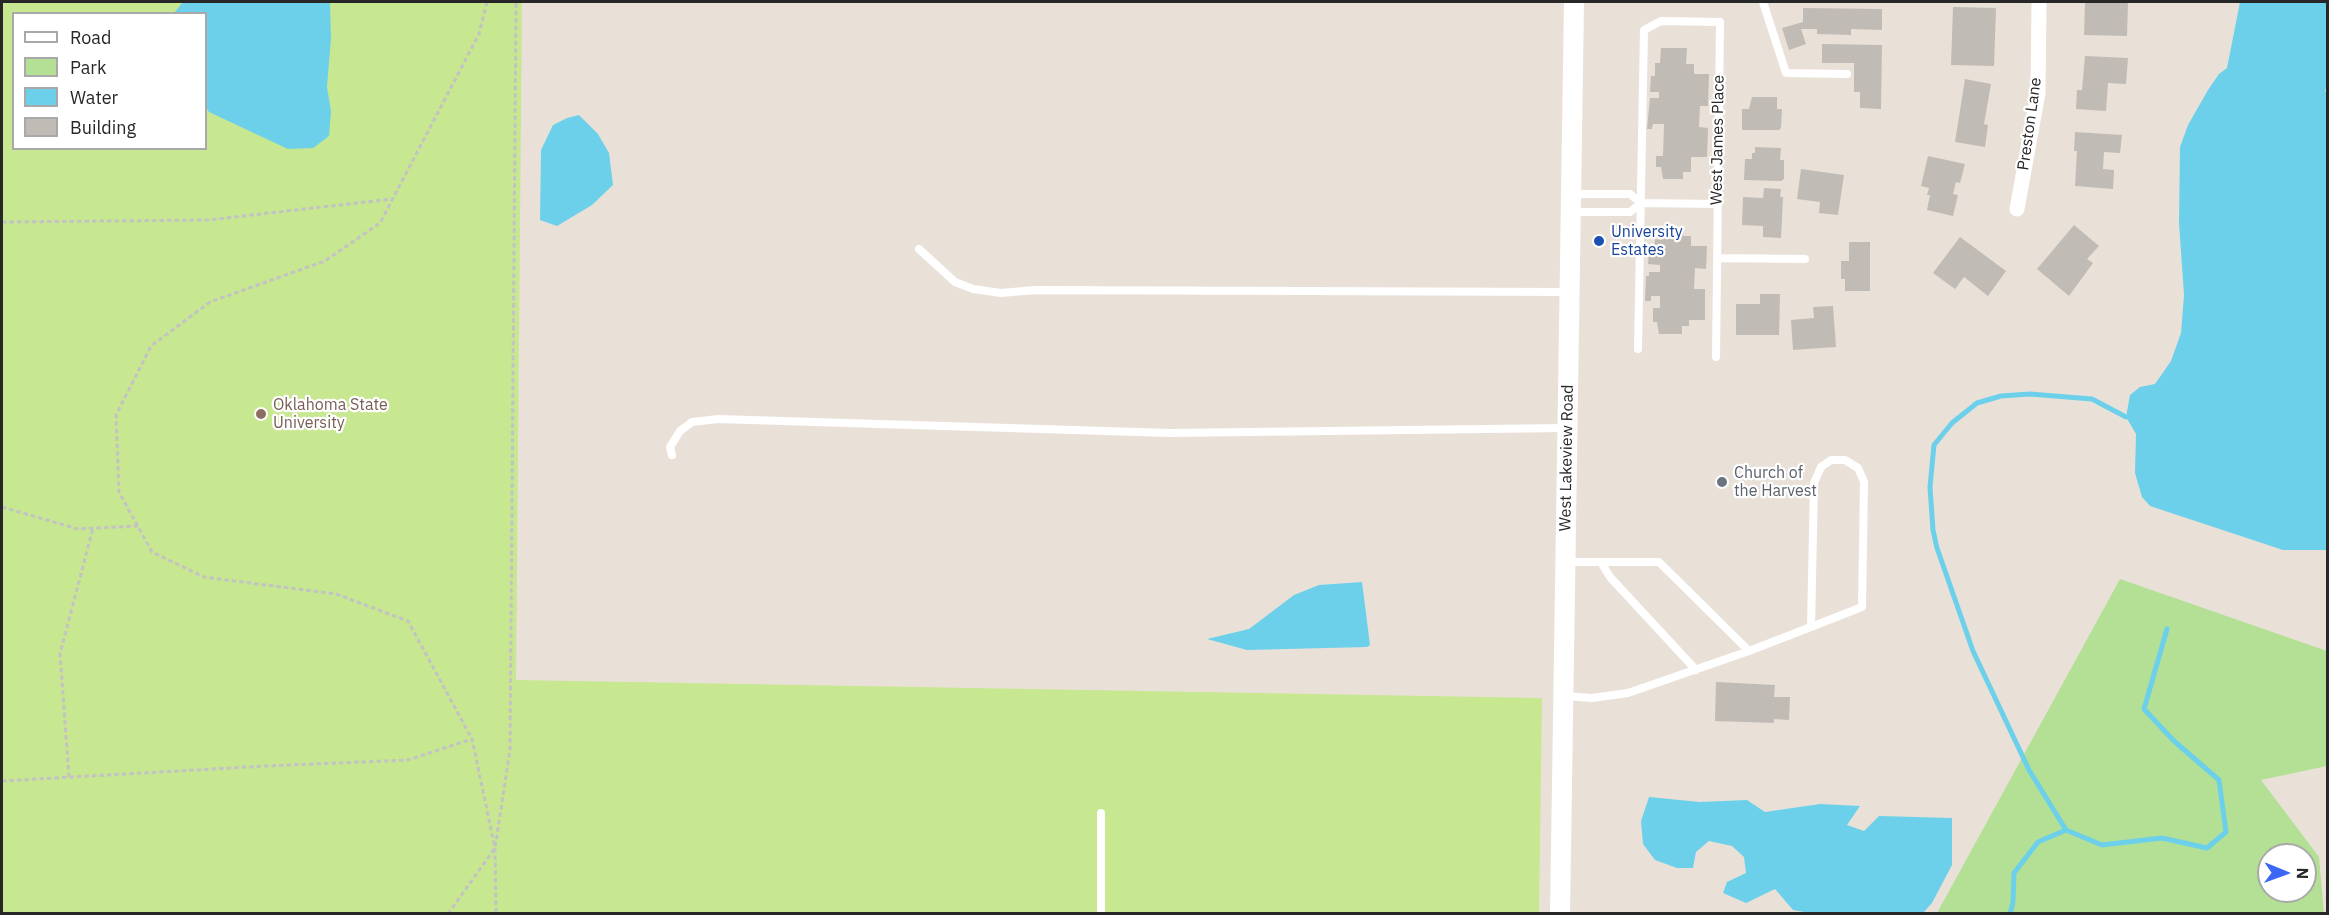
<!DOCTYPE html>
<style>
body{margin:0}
#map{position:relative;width:2329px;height:915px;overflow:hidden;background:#e9e1d8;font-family:"IBM Plex Sans",sans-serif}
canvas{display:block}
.frame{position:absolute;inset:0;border:3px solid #272727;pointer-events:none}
.legend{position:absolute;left:12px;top:12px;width:195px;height:138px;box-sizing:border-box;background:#fff;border:2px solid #a9a9a9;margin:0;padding:8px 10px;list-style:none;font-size:18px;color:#272727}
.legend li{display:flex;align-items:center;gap:12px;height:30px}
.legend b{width:30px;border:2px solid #a9a9a9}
.north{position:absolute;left:2257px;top:843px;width:60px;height:60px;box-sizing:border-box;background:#fff;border:2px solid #a9a9a9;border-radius:50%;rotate:91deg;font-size:16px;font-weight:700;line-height:24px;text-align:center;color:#272727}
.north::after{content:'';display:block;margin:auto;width:21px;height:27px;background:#3a67f5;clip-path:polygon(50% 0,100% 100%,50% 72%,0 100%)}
</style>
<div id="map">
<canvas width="2329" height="915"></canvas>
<div class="frame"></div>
<ul class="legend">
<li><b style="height:8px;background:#fff"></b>Road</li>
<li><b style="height:16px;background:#b3e095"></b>Park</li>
<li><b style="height:16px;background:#6cd0eb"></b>Water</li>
<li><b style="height:16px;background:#c1bbb5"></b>Building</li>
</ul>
<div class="north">N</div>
</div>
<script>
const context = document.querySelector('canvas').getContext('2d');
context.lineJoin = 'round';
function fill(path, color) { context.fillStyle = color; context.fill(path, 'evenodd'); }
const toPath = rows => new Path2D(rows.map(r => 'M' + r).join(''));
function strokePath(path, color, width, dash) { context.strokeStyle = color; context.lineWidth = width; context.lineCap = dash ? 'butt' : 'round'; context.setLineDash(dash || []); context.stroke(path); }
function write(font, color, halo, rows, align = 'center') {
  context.font = font + ' "IBM Plex Sans",sans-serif'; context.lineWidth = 4.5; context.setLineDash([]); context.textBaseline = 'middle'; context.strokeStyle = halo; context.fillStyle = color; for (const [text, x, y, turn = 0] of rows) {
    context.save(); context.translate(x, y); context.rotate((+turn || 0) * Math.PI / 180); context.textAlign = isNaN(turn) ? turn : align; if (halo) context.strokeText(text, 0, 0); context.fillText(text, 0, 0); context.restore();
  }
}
const green = toPath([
 [2120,579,2327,651,2327,766,2261,780,2319,857,2324,913,1937,913],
 [2269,855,2305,855,2305,891,2269,891]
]);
const pitch = toPath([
 [2,2,522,2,516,680,1542,698,1539,913,2,914],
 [14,14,206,14,206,148,14,148]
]);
const water = toPath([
 [183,2,330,2,331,38,327,87,331,111,329,136,313,148,288,149,209,112,206,107,206,14,174,13],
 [2240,2,2327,2,2328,85,2325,90,2328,99,2327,550,2283,550,2150,506,2142,497,2135,473,2136,434,2126,417,2130,395,2140,387,2155,384,2171,361,2181,333,2184,295,2179,223,2180,147,2188,125,2208,90,2219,74,2227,68],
 [579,115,598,134,609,153,613,185,592,205,557,226,540,220,541,150,553,125,567,118],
 [1362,582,1370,645,1367,647,1247,650,1207,639,1249,629,1294,595,1319,585],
 [1649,797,1700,802,1747,800,1765,812,1820,804,1860,806,1847,825,1864,831,1879,816,1952,818,1952,865,1932,903,1923,913,1810,913,1793,910,1775,889,1746,903,1723,893,1727,882,1746,873,1744,857,1732,846,1709,841,1696,852,1693,868,1677,868,1655,860,1643,844,1641,821]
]);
const stream = toPath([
 [2126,417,2092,399,2030,394,2001,396,1977,403,1952,423,1934,445,1930,487,1933,530,1937,548,1973,651,2029,770,2066,830,2102,845,2162,838,2207,848,2226,832,2219,780,2174,741,2144,709,2167,629],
 [2010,914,2013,902,2014,873,2038,842,2066,830]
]);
const building = toPath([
 [2085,2,2128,2,2127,36,2084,35],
 [1953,7,1996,8,1994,66,1951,65],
 [1803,8,1882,9,1882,30,1851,29,1851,35,1817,34,1817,29,1801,29,1806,44,1789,50,1782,28,1803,22],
 [1822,44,1882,45,1881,109,1860,108,1860,92,1854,92,1854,63,1822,63],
 [1661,48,1687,48,1686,64,1694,64,1694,74,1709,74,1708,106,1700,106,1699,127,1708,128,1707,157,1691,157,1691,172,1683,172,1683,179,1663,179,1661,167,1656,167,1656,156,1663,156,1664,124,1653,124,1652,129,1647,129,1650,98,1659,98,1659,92,1650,92,1651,76,1655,76,1655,63,1660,63],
 [2085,56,2128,58,2126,84,2108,83,2106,111,2076,109,2077,90,2082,90],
 [1965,79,1991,84,1984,124,1988,125,1985,147,1955,142],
 [1752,97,1777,97,1777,109,1782,109,1781,128,1779,130,1742,130,1742,109,1749,109],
 [2075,132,2122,135,2120,153,2104,152,2103,169,2114,170,2113,189,2075,186,2077,151,2074,151],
 [1755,147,1781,148,1780,160,1784,160,1784,179,1781,181,1744,180,1745,159,1752,159,1752,153,1755,153],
 [1928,156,1965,164,1960,183,1956,182,1953,194,1958,195,1953,216,1927,210,1930,195,1927,195,1929,188,1921,186],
 [1801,169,1844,175,1838,215,1819,213,1820,202,1797,199],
 [1764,188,1781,189,1780,197,1783,197,1781,238,1763,237,1763,226,1742,225,1743,197,1763,198],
 [2074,225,2099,246,2087,259,2093,263,2069,296,2037,269],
 [1661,228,1684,228,1683,236,1691,236,1691,246,1707,246,1706,269,1695,268,1694,289,1705,289,1705,320,1689,320,1689,326,1682,326,1682,334,1659,334,1657,322,1653,322,1653,308,1660,308,1660,296,1651,296,1651,301,1645,301,1646,276,1649,276,1649,272,1660,272,1660,265,1648,264,1649,250,1654,250,1655,239,1661,240],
 [1960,237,2006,271,1988,296,1964,277,1955,289,1933,273],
 [1849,242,1870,242,1870,291,1845,291,1845,279,1841,279,1841,261,1849,261],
 [1760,294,1780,294,1779,335,1736,335,1736,304,1760,304],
 [1833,306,1836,347,1793,350,1791,320,1814,318,1813,307],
 [1716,682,1775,685,1774,697,1790,697,1789,720,1774,719,1774,723,1715,721]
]);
const path = toPath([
 [487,2,479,34,380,223,325,261,210,302,151,346,116,415,119,492,152,552,204,577,336,594,408,621,472,739,495,848,496,914],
 [2,222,208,220,392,199],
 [2,507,78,529,138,526],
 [69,777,60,654,93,528],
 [2,781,265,766,408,760,472,739],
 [448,914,495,848,510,750,516,2]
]);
const lane = toPath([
 [1763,2,1786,73,1847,74],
 [1573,194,1630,194,1641,203,1718,204],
 [1571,212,1630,212,1641,203],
 [919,249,955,282,973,289,1001,293,1035,290,1568,292],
 [1717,258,1805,259],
 [1638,349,1644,30,1661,21,1720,22,1716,357],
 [672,455,670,447,680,431,692,422,718,419,1170,433,1566,428],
 [1566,562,1659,562,1749,651],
 [1601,562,1610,577,1696,670],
 [1565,696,1592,698,1628,693,1749,651,1811,627,1862,607,1864,482,1858,468,1845,460,1831,460,1821,467,1814,483,1811,627],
 [1101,914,1101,813]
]);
const street = toPath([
 [2017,209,2038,93,2039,2]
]);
const secondary = toPath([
 [1560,914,1574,2]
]);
const markers = [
 [1599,241,6,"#1a4fb4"],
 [261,414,6,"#8d6e63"],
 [1722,482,6,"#6b7280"]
];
const streetNames = [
 ["Preston Lane",2030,124,-82],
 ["West James Place",1718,140,-89],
 ["West Lakeview Road",1567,458,-89]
];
const transitNames = [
 ["University",1611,232],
 ["Estates",1611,250]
];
const educationNames = [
 ["Oklahoma State",273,405],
 ["University",273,423]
];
const worshipNames = [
 ["Church of",1734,473],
 ["the Harvest",1734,491]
];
fill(green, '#b3e095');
fill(pitch, '#c7e790');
fill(water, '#6cd0eb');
strokePath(stream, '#6cd0eb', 5);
fill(building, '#c1bbb5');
strokePath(path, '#c3c3c3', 3, [4.5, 3]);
strokePath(lane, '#fff', 8);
strokePath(street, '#fff', 15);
strokePath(secondary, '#fff', 20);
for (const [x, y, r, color] of markers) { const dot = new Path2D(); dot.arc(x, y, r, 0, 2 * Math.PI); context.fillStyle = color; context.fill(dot); strokePath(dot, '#fff', 2); }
write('16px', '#272727', '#fff', streetNames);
write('16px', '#164399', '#fff', transitNames, 'left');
write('16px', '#785e54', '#fff', educationNames, 'left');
write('16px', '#5b616d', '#fff', worshipNames, 'left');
</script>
